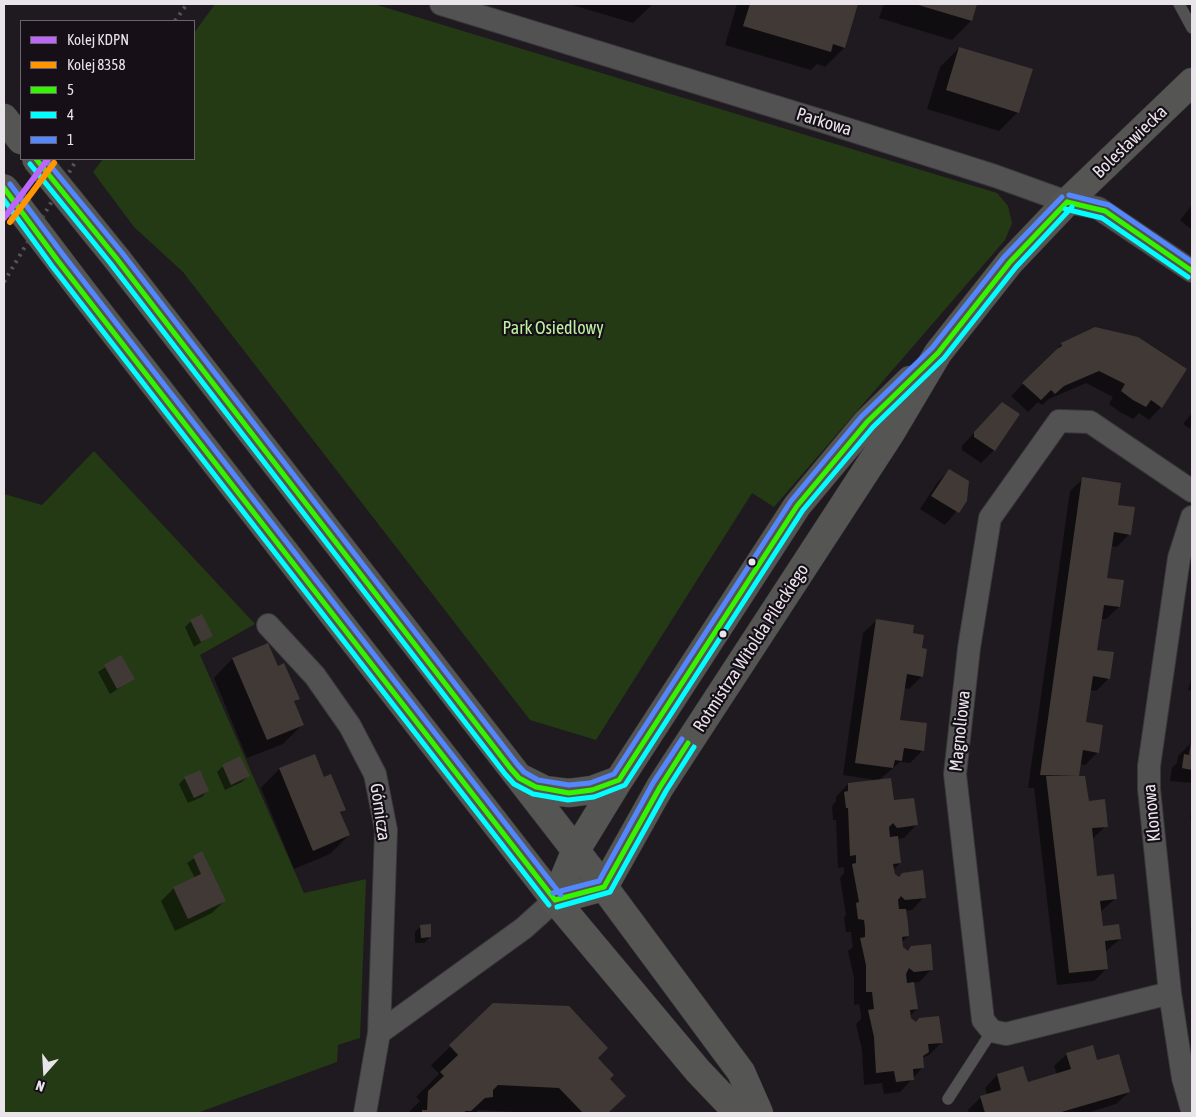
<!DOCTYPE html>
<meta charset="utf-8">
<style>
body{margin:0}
#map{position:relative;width:1196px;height:1117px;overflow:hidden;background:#1e1a1f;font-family:"Asap Condensed",sans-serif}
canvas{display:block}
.frame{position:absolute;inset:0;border:5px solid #e9e4ea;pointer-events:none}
.legend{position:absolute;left:20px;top:20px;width:175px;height:140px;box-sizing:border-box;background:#160f18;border:1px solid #6a646c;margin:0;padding:6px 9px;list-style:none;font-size:15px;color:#e9e4ea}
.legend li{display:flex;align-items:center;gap:10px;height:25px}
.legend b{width:25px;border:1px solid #6a646c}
.north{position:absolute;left:20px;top:1047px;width:50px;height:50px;-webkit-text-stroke:4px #160f18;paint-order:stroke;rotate:199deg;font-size:14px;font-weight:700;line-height:20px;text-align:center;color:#e9e4ea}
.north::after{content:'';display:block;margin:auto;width:18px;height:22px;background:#e9e4ea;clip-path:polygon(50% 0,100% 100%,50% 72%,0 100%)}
</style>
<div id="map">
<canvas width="1196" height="1117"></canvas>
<div class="frame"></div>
<ul class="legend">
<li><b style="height:6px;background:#bc66fa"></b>Kolej KDPN</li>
<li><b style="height:6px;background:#ff9500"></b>Kolej 8358</li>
<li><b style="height:6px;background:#33f500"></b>5</li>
<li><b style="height:6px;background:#0ff"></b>4</li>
<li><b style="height:6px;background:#5387ff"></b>1</li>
</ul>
<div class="north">N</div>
</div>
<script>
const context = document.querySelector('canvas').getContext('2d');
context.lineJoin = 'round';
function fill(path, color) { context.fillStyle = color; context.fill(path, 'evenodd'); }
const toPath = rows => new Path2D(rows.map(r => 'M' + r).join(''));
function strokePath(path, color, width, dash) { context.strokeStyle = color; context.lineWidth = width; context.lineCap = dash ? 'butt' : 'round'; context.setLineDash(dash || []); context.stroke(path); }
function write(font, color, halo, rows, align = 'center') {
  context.font = font + ' "Asap Condensed",sans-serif'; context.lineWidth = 4.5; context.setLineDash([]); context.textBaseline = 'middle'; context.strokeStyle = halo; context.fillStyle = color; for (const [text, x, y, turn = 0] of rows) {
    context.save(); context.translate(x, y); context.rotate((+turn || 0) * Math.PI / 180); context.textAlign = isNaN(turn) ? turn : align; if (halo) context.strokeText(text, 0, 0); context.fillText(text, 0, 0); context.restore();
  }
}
const green = toPath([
 [215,4,374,4,997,193,1008,206,1012,223,1005,240,774,507,752,493,596,740,530,720,183,272,134,227,93,172,103,159,194,159,194,33],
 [94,451,255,624,200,655,304,893,366,879,360,1038,338,1045,337,1062,197,1113,4,1113,4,494,42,505]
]);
const shadow = toPath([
 [569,4,653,4,633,23],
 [737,4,857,4,844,48,825,67,817,64,811,70,725,45],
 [884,4,976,4,971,21,952,40,879,18],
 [959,48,1018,112,999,131,927,109,940,67],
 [1192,205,1192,230,1180,220],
 [1095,328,1161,407,1149,420,1139,413,1133,419,1120,412,1109,404,1113,397,1086,383,1049,399,1042,405,1038,402,1028,412,1011,396,1062,344],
 [1192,413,1192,426,1190,429,1183,424],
 [1018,414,994,450,981,463,962,450,962,446,989,416],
 [949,470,966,500,945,525,920,509,937,483],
 [1083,479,1117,506,1129,534,1117,547,1111,546,1106,579,1119,607,1106,619,1101,619,1095,651,1108,679,1096,691,1090,690,1085,723,1098,752,1085,765,1079,764,1077,778,1087,802,1106,826,1092,839,1096,877,1115,899,1100,912,1102,927,1120,939,1105,952,1107,968,1094,981,1057,985,1034,788,1028,788,1070,491],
 [191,621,211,636,194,647,185,627],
 [876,621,912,634,921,649,922,676,909,689,904,688,899,721,922,751,910,763,900,762,879,780,892,801,916,825,904,838,897,839,900,863,893,870,894,875,924,897,912,910,905,911,908,936,901,943,902,948,907,952,912,947,932,969,919,982,913,983,917,1009,910,1016,910,1019,941,1043,929,1055,922,1058,923,1067,900,1092,884,1094,882,1083,864,1085,862,1050,856,1024,861,1019,861,1014,859,1004,854,1005,854,978,848,951,853,947,852,942,851,932,846,932,844,917,846,915,840,878,844,873,844,867,838,868,836,820,833,820,832,806,836,801,836,797,848,784,875,780,843,775,863,633],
 [121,657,133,679,110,694,98,672],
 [232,659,277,667,298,698,293,703,302,725,283,744,247,758,214,678],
 [1192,675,1192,691,1188,690],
 [1191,743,1192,783,1170,781,1172,768,1177,763,1178,756],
 [314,755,324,778,344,809,340,814,349,835,330,854,294,869,261,788,279,769],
 [223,766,248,776,242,782,225,790,217,772],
 [185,778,208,790,202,797,188,803,179,784],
 [1192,804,1192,820,1190,820],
 [202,853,224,901,212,913,175,931,161,901,174,888,195,878,187,863],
 [1192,925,1192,947,1190,928],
 [421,926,430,937,424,943,415,943,415,932],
 [494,1005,596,1058,608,1080,624,1096,607,1113,535,1113,478,1110,475,1113,408,1113,420,1101,416,1097,439,1074,431,1065],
 [1067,1054,1096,1062,1129,1092,1116,1104,1087,1113,969,1113,968,1110,981,1097,987,1095,985,1088,997,1075,1027,1083,1057,1074,1054,1066]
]);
const building = toPath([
 [750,4,858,4,845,48,833,44,831,52,743,26],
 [915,4,977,4,972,21],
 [959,47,1033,69,1019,113,946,90],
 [1095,327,1138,337,1187,369,1162,408,1151,400,1146,407,1133,400,1121,391,1125,384,1099,371,1064,386,1055,394,1051,390,1041,400,1022,383,1057,349,1062,346,1061,343],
 [1002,402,1020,414,995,451,974,437,974,432],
 [949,469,969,481,967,501,959,513,931,496],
 [1082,477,1121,483,1118,505,1135,507,1131,535,1114,532,1107,578,1124,580,1120,607,1104,605,1097,650,1114,652,1110,679,1093,676,1086,722,1103,725,1099,753,1083,750,1079,776,1040,775],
 [202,614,213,636,201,642,190,620],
 [876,619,914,625,913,633,924,635,922,648,927,649,923,677,907,674,900,720,927,723,924,751,904,748,902,761,895,760,893,768,855,763],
 [268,643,278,666,284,663,300,699,294,701,304,725,267,740,232,658],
 [121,655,135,679,117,689,104,665],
 [1191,742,1192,770,1182,768,1184,754,1189,755],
 [315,754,324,777,331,774,346,810,340,812,350,835,313,851,279,768],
 [240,756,250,776,231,785,222,765],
 [200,770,209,791,194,798,184,777],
 [1046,776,1085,776,1089,801,1105,799,1108,827,1092,828,1097,876,1114,874,1117,899,1100,901,1103,926,1119,924,1121,939,1105,941,1108,969,1069,973],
 [891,778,894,800,914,798,918,825,897,828,893,823,889,827,890,837,898,836,901,863,893,864,895,874,899,877,902,873,923,870,926,898,905,900,901,896,898,900,899,909,906,909,908,923,909,936,902,937,903,947,908,951,911,946,931,944,933,970,914,972,909,968,906,974,907,983,914,982,918,1009,910,1010,911,1018,916,1022,919,1018,939,1016,943,1043,928,1044,929,1052,923,1056,924,1068,913,1069,914,1080,896,1082,894,1071,876,1073,874,1037,868,1010,874,1009,872,992,866,992,866,965,860,938,865,937,865,928,864,920,858,919,856,903,859,902,852,864,856,863,856,855,850,856,848,808,846,808,844,792,848,791,848,783],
 [202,851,226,901,188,919,173,887,201,874,193,856],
 [431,924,431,937,421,938,420,925],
 [493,1003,569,1006,608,1048,598,1058,614,1075,610,1079,626,1096,608,1113,583,1113,559,1088,498,1085,493,1090,493,1097,485,1098,471,1111,465,1111,465,1113,422,1113,422,1110,427,1110,428,1091,444,1076,440,1072,458,1055,449,1045],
 [1093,1045,1097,1060,1119,1054,1130,1092,1058,1113,985,1113,980,1096,1001,1090,997,1074,1023,1066,1028,1082,1071,1069,1066,1053]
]);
const lane = toPath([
 [1179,4,1192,28],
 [948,1099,992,1031]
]);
const street = toPath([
 [441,4,825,122,995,176,1067,202,1098,208,1192,271],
 [1192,517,1179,558,1149,766,1149,789,1170,993,1183,1078,1192,1110],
 [268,625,315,676,350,726,375,774,386,830,379,1033],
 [1170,993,1006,1034,992,1031,983,1020,955,774,969,648,990,518,1059,421,1090,422,1192,491],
 [365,1113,379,1033,524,928,555,900]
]);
const secondary = toPath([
 [4,118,21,140],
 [117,259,604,887,741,1072,759,1113],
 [86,296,555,900,698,1071,738,1113],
 [519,777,545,790,569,793,592,790,619,780],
 [555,900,604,887,660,787,890,434,938,353,1010,262,1067,202,1192,82],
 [555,900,575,852,619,780,797,506,867,422,910,380]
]);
const rail = toPath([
 [175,21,187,4],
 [4,282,77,159]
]);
const secondaryBridge = toPath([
 [36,159,117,259],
 [4,188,86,296]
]);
const bus1 = toPath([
 [36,159,117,259,511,769,519,778,536,787,569,793,592,790,619,780,797,506,867,422,938,353,1010,262,1067,202],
 [4,188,58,261,555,900],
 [1067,202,1105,211,1192,271],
 [555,900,604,887,660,787,688,743]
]);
const bus2 = toPath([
 [30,164,111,264,505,774,514,784,533,794,568,800,594,797,625,785,803,510,873,427,944,358,1016,267,1072,207],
 [4,200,52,266,549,905],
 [1065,209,1102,218,1188,277],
 [557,907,610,892,666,791,694,747]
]);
const bus3 = toPath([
 [45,159,123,254,517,764,524,772,538,780,569,785,590,783,614,774,791,501,861,417,932,348,1004,257,1062,197],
 [10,184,64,256,561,895],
 [1069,195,1109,205,1192,262],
 [553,893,599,881,653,783,682,739]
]);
const rail1 = toPath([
 [4,218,48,159]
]);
const rail2 = toPath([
 [10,222,54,163]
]);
const markers = [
 [752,562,4.5,"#e9e4ea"],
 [723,634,4.5,"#e9e4ea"]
];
const streetNames = [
 ["Parkowa",824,122,17],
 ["Bolesławiecka",1130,142,-44],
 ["Rotmistrza Witolda Pileckiego",751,648,-57],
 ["Magnoliowa",960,731,-84],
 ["Górnicza",380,812,82],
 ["Klonowa",1152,813,-95]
];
const parkNames = [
 ["Park Osiedlowy",553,328]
];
fill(green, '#243a15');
fill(shadow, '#0007');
fill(building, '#413935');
strokePath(lane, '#3a373b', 12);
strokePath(street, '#3a373b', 24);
strokePath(secondary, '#3a373b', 29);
strokePath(lane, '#535252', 11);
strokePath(street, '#535252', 22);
strokePath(secondary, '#555654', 28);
strokePath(rail, '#555455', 4, [2.5, 5]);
strokePath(secondaryBridge, '#3a373b', 29, []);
strokePath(secondaryBridge, '#555654', 28);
strokePath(bus1, '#33f500', 5);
strokePath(bus2, '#0ff', 5);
strokePath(bus3, '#5387ff', 5);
strokePath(rail1, '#bc66fa', 6);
strokePath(rail2, '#ff9500', 6);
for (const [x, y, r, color] of markers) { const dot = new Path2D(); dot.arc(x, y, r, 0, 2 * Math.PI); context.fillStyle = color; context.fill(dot); strokePath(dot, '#160f18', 2); }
write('18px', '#e9e4ea', '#160f18', streetNames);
write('18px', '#bdf1a0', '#160f18', parkNames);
</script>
